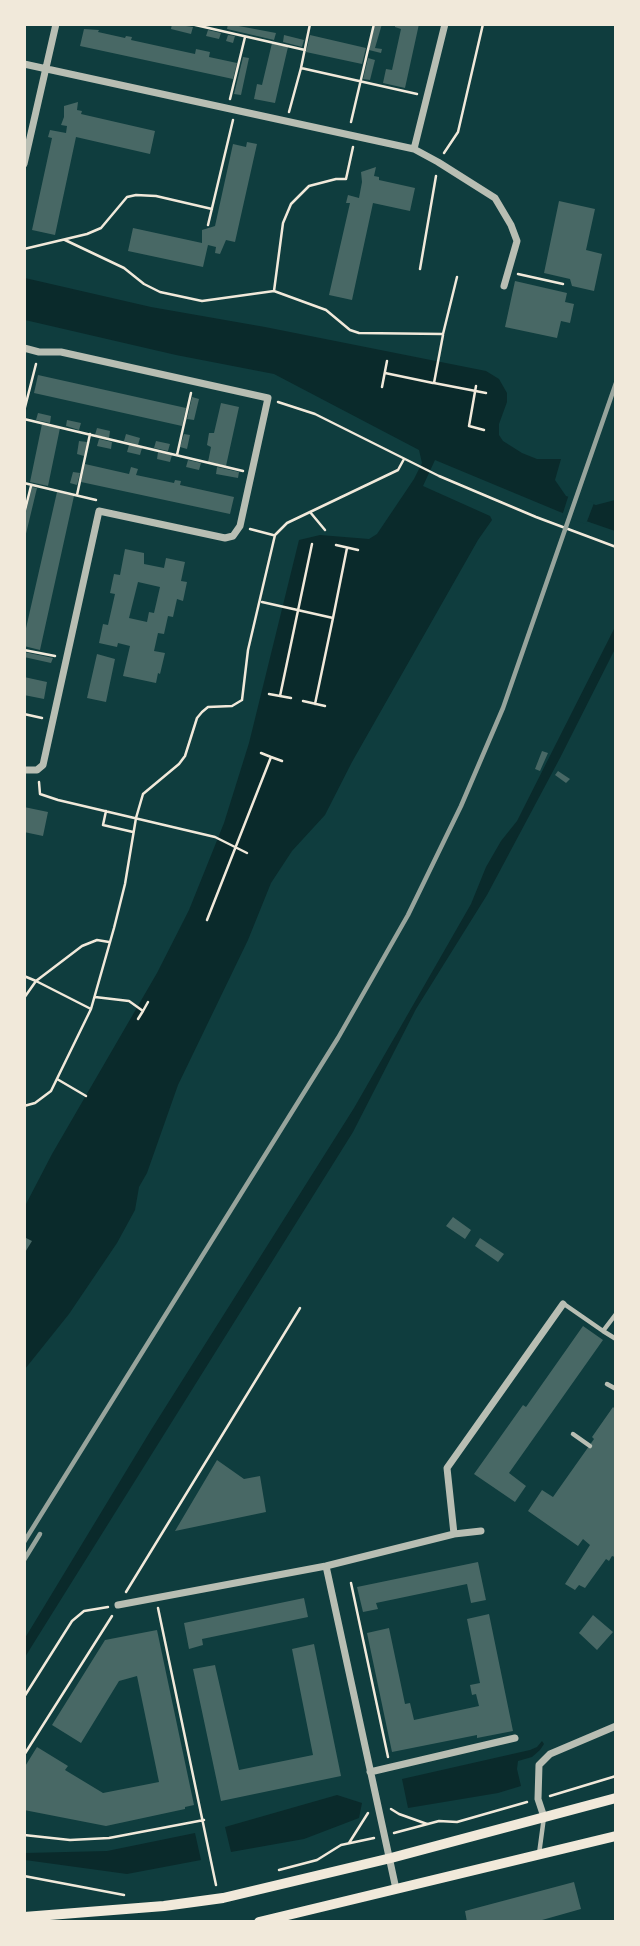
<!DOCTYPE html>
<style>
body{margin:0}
#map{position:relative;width:640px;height:1946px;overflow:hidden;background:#0f3d3e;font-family:Quicksand,sans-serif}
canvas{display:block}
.frame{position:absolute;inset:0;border:26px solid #f1e9da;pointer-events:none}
</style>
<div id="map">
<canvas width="640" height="1946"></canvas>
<div class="frame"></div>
</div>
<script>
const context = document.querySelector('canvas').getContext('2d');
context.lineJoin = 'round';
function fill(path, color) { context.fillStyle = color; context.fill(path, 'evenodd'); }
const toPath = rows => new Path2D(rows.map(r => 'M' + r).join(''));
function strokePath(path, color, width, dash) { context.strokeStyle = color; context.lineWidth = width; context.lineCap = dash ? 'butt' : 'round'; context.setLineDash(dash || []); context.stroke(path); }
const water = toPath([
 [25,278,151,307,265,327,486,371,499,379,507,393,507,402,499,424,499,435,503,441,522,453,537,459,561,459,555,480,566,496,596,505,615,500,615,531,560,512,435,460,423,486,490,516,492,520,478,540,352,762,325,815,292,851,271,883,248,940,178,1085,147,1173,139,1187,135,1210,117,1243,69,1314,25,1369,25,1206,52,1154,157,973,189,910,224,823,249,743,299,540,320,535,369,539,377,534,414,479,422,463,419,450,274,374,176,355,25,320],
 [615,627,615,649,560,758,487,895,416,1009,353,1132,25,1657,25,1638,151,1430,354,1108,471,904,486,867,501,841,517,821],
 [542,1741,544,1744,540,1750,532,1757,518,1761,517,1769,521,1786,498,1793,408,1808,402,1779,530,1750,537,1747],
 [337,1795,362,1803,359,1818,304,1839,231,1852,225,1827],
 [195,1833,201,1860,127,1874,25,1860,25,1853,107,1851]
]);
const pier = toPath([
 [569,494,594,503,586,524,562,516]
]);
const building = toPath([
 [172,24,193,27,191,34,171,29],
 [228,24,276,33,274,40,227,29],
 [375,24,382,24,375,48,382,49,381,53,369,50],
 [395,24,419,24,405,88,383,83,386,69,392,70,401,29,395,27],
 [84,29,99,30,98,32,125,38,126,36,132,37,131,40,195,54,196,49,210,52,209,57,237,63,233,79,80,46],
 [208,30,221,33,219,39,206,36],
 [228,35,235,36,233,43,226,41],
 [284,35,304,40,302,47,283,42],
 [310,35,366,48,362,64,306,52],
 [272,43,288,47,275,103,254,99,257,84,262,85],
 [243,57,249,58,241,95,234,94],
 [368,58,375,60,370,80,363,79],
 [78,102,77,110,82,111,81,114,155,131,150,154,76,137,55,235,32,230,52,138,48,137,50,130,66,133,67,126,61,125,64,117,64,106],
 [247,142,257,144,235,242,226,240,220,254,215,253,216,247,208,245,203,267,128,251,133,228,202,243,202,230,215,226,233,144,246,147],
 [376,167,374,176,379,177,379,180,415,188,410,211,373,203,352,300,329,295,350,203,346,203,348,195,359,198,362,182,361,172],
 [559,201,595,209,586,250,602,254,594,291,572,286,570,279,544,273],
 [515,281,567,293,565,302,574,304,570,323,561,321,557,338,505,327],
 [38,375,186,408,182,426,34,393],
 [192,397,199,399,194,420,187,419],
 [221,403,239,407,226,466,208,462,211,447,207,445,209,433,214,433],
 [38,413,51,416,50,423,36,420],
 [67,420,81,423,79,430,66,426],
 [42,424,60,428,48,486,30,482],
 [97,428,110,431,109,438,95,435],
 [126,434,140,438,138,445,124,441],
 [184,434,190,435,187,449,180,447],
 [99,439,112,442,111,449,97,446],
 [79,441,87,442,84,456,77,454],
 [156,441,170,444,168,451,154,448],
 [129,445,142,448,140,455,127,452],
 [158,452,172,455,170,462,157,459],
 [188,460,201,463,199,470,186,467],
 [85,464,129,474,131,467,138,469,136,475,174,483,175,480,181,481,180,485,234,497,230,514,81,482],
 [217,467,239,472,238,478,216,474],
 [73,472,80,473,77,485,70,483],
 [32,487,37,488,24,542,24,520],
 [57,492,74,496,40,650,24,646,24,637],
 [125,549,144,553,144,564,164,568,166,558,185,562,181,581,187,582,183,601,177,599,173,617,168,616,164,634,158,633,154,651,165,653,160,674,158,673,156,683,123,676,130,646,118,643,117,647,99,643,103,624,108,625,115,594,110,593,114,574,120,575],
 [138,582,160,587,154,613,149,612,147,622,129,618],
 [24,652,53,658,51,663,24,657],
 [97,654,115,659,106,702,87,698],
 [24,677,47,682,44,699,24,695],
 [542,751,548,753,540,771,535,769],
 [558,771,570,779,566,783,555,775],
 [24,807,48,812,43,836,24,832],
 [453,1217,471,1230,465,1239,446,1226],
 [24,1237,32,1241,24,1254],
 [480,1238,504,1254,498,1262,475,1246],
 [583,1326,603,1340,509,1473,526,1486,515,1502,474,1474,523,1405,526,1407],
 [613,1407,615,1409,615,1557,612,1556,609,1561,606,1559,585,1588,579,1585,575,1590,565,1584,590,1545,583,1539,578,1546,528,1511,542,1490,553,1497,594,1439,592,1437],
 [217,1460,244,1479,260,1476,266,1512,175,1531],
 [478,1562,486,1600,471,1603,467,1584,376,1603,378,1609,363,1612,357,1587],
 [304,1598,308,1617,202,1639,203,1645,189,1649,184,1623],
 [489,1614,513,1731,477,1738,477,1735,392,1752,367,1633,389,1628,405,1704,410,1703,414,1720,479,1706,476,1694,472,1695,470,1685,480,1683,467,1619],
 [593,1615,613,1632,597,1650,579,1633],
 [157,1630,194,1805,185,1807,185,1809,106,1826,24,1810,24,1768,37,1747,68,1766,65,1770,103,1793,159,1782,137,1676,119,1681,81,1743,52,1725,105,1640],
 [314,1644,341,1776,221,1801,193,1669,215,1665,239,1770,313,1755,292,1649],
 [574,1882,581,1909,535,1922,467,1922,465,1911]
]);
const path = toPath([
 [191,24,305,50],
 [301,68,310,24],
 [230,99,245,37],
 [289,112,301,68,417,94],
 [351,122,374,24],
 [444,153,458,132,483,24],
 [208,225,233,120],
 [65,240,124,268,144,284,160,292,202,301,274,291,326,310,350,330,359,333,443,334,457,277],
 [24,249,87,234,101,228,127,197,136,195,156,196,212,209],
 [420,269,436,176],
 [518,274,563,284],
 [274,291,283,223,291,204,309,186,336,179,346,179,353,147],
 [443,335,434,383,486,393],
 [385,373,433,383],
 [476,386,469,426,484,430],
 [382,387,387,361],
 [278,402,315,414,439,476,536,517,616,547],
 [24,411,36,364],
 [24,419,243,471],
 [177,455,191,393],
 [24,483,96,500],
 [77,495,90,434],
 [310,512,325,530],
 [24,514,31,486],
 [250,529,273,535],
 [336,545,358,550],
 [262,602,333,618,347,548],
 [24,650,55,656],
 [269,694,291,698],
 [280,696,312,544],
 [303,701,325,706],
 [315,704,333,618],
 [24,714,42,718],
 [261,753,271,757],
 [39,782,40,794,58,800,215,837,247,853],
 [106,811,103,825,133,832],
 [207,920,271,757,282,761],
 [24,976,36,981,82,946,97,940,109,942],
 [95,997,129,1001,143,1011,138,1019],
 [24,998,36,981,91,1009],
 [143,1011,148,1002],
 [57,1079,86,1096],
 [24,1106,35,1103,51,1091,91,1009,114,928,125,884,136,818,143,794,179,764,185,756,197,718,202,712,208,707,232,706,242,700,248,650,275,535,287,523,398,470,404,459],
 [351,1583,388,1757],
 [126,1592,300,1308],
 [158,1608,216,1885],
 [24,1697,72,1621,84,1611,108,1607],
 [24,1755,112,1616],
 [550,1796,616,1776],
 [391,1809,399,1814,427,1824],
 [394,1833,439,1821,457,1822,527,1802],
 [24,1835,70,1840,109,1838,204,1820],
 [349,1843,368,1813],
 [279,1870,317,1860,341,1845,374,1838],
 [24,1876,124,1895]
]);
const service = toPath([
 [564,1304,603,1331,616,1314],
 [603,1331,616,1339],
 [607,1384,616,1389],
 [573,1434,590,1446],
 [539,1854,544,1817]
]);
const minor = toPath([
 [445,24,414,149,438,162,495,198,511,225,517,241,504,286],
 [24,64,414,149],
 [24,164,56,24],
 [24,348,39,352,61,352,268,398,240,526,233,536,225,538,99,511,43,765,37,770,24,770],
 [454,1534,447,1468,563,1304],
 [326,1566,396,1889],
 [118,1605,326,1566,454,1534,481,1531],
 [370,1772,515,1738],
 [544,1817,538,1799,539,1765,550,1754,616,1726]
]);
const secondary = toPath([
 [24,1917,164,1906,223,1898,391,1858,616,1798],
 [259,1922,616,1836]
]);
const rail = toPath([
 [24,1542,338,1038,408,915,461,806,503,708,616,383],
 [24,1560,40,1534]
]);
fill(water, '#0a2a2b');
fill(pier, '#0f3d3e');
fill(building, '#486865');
strokePath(path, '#f1e9da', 2.5);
strokePath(service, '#b8beb3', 4.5);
strokePath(minor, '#b8beb3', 7);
strokePath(secondary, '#f1e9da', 10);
strokePath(rail, '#97a49c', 4.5);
</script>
